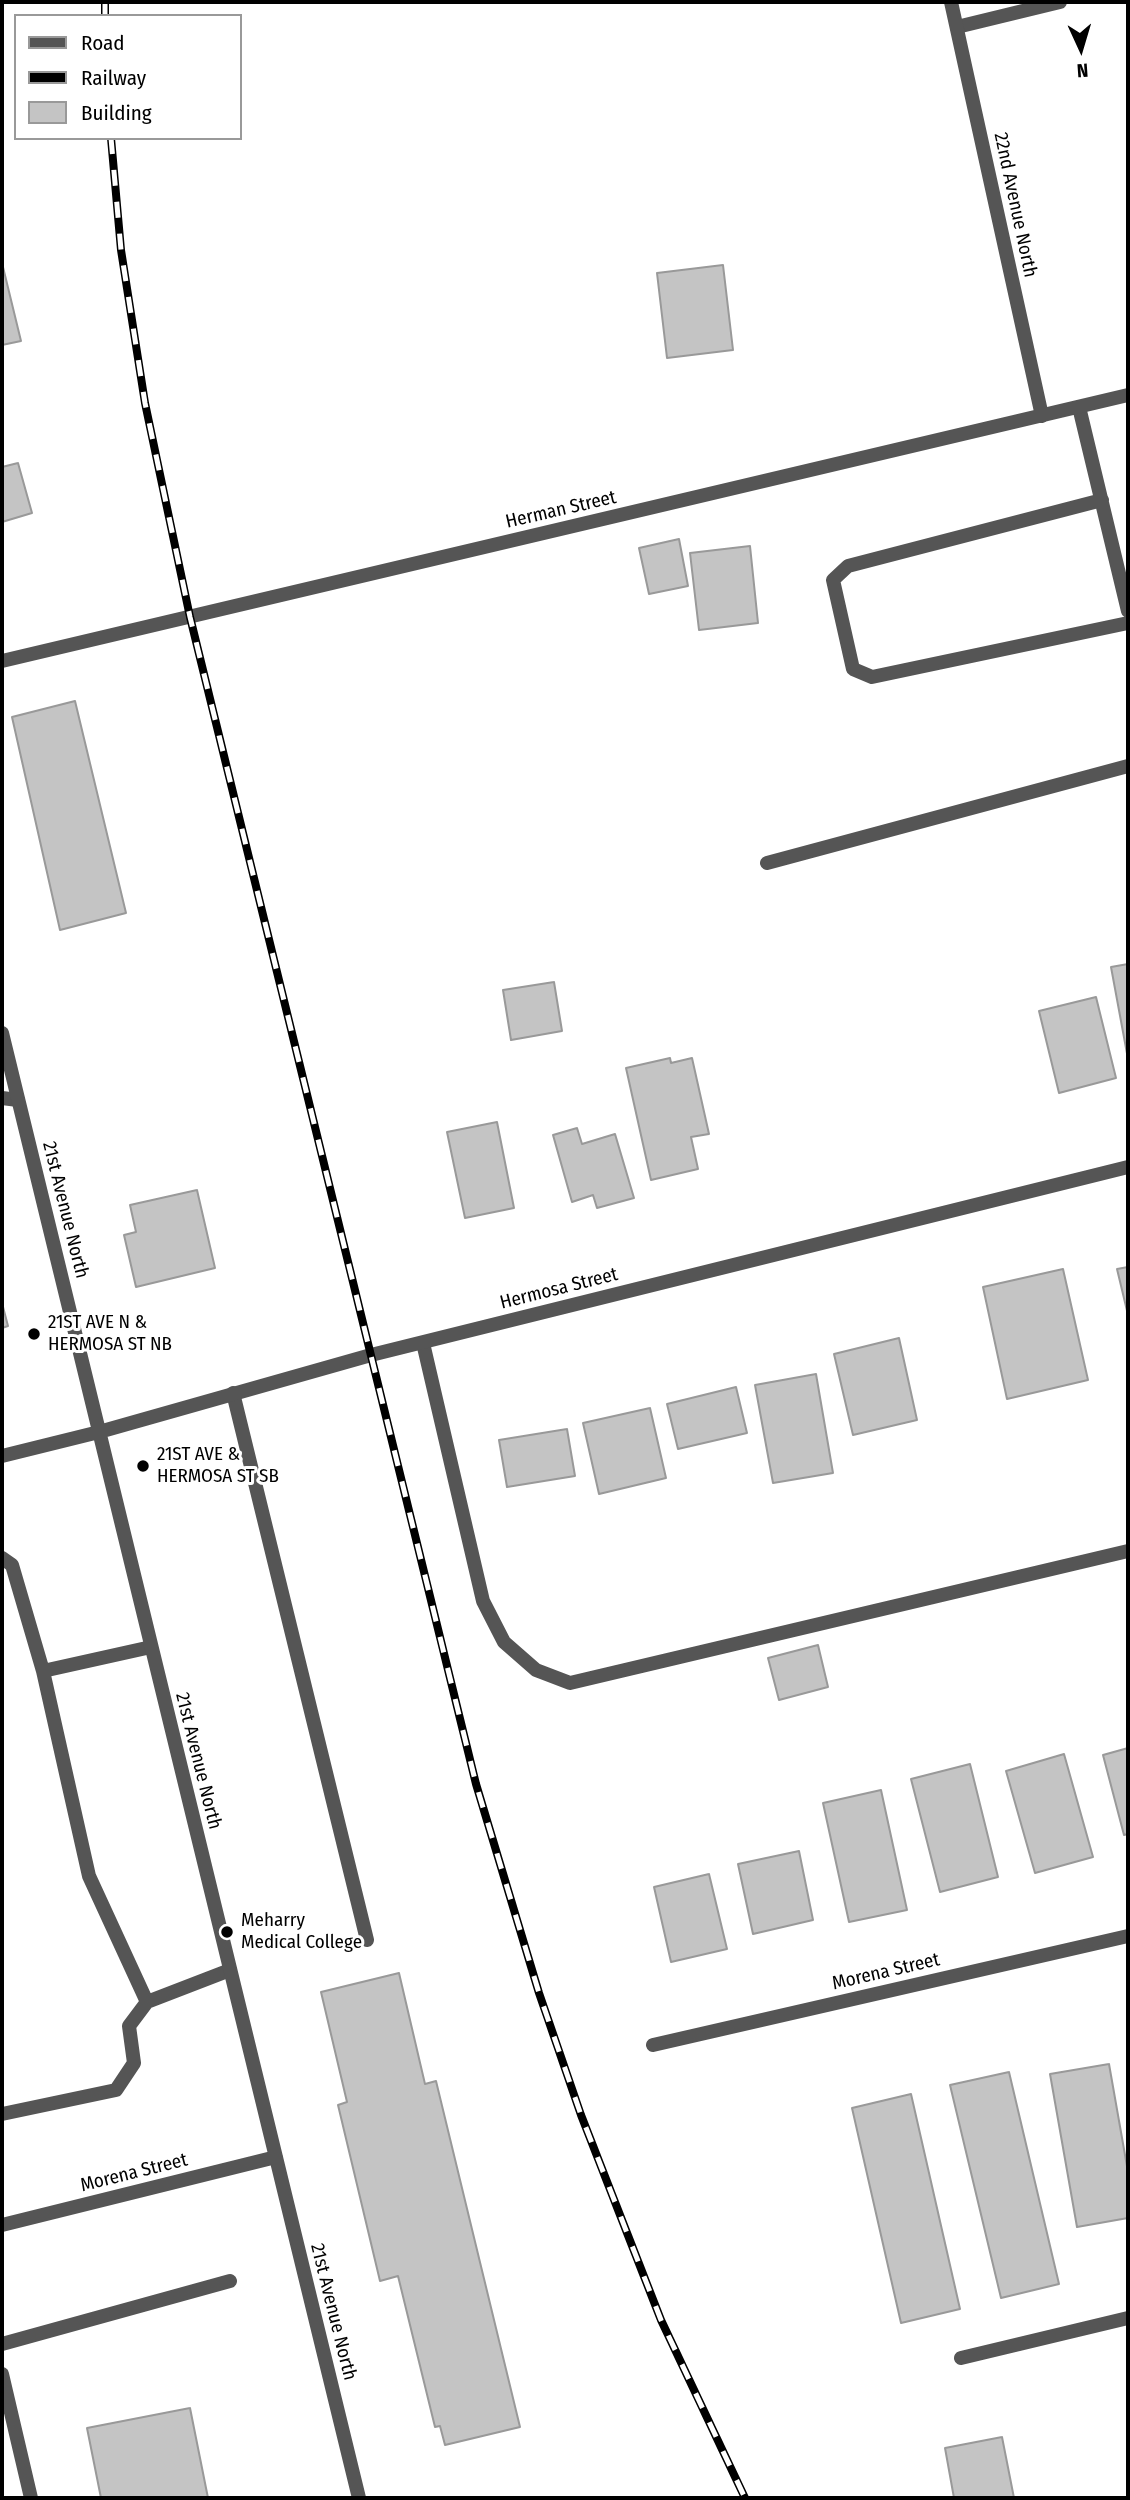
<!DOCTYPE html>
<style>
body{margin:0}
#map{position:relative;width:1130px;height:2500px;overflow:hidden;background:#fff;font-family:"Fira Sans Condensed",sans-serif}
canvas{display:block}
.frame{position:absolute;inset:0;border:4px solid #000;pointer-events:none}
.legend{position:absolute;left:14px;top:14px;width:228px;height:126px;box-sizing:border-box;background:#fff;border:2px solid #999;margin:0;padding:9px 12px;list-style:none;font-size:21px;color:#000}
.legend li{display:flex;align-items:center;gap:14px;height:35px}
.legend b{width:35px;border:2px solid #999}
.north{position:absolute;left:1046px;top:14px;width:70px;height:70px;-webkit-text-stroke:5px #fff;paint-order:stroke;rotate:176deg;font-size:19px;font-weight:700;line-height:28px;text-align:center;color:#000}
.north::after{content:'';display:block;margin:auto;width:24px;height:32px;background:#000;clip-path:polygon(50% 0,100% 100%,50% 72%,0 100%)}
</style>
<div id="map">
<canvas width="1130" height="2500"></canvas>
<div class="frame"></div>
<ul class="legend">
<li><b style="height:9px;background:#555"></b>Road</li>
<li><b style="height:9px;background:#000"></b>Railway</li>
<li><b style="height:19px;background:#c4c4c4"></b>Building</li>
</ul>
<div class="north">N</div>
</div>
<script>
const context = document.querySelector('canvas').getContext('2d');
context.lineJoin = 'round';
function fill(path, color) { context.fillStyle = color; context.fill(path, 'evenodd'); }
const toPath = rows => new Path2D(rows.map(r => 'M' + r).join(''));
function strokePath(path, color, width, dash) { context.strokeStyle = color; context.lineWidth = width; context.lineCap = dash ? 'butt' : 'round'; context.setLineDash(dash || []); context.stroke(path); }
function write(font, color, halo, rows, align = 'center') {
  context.font = font + ' "Fira Sans Condensed",sans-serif'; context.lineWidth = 6; context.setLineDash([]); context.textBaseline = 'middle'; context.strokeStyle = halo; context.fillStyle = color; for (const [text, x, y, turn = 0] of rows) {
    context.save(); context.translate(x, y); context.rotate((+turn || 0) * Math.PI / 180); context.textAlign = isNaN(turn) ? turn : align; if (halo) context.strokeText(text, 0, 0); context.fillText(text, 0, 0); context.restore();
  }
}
const building = toPath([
 [723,265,733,350,667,358,657,273,723,265],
 [3,267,21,341,2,345,2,268,3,267],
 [18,463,32,513,2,522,2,467,18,463],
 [679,539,688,586,649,594,639,548,679,539],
 [750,546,758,623,699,630,690,553,750,546],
 [75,701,126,913,60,930,12,717,75,701],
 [1128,964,1128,1059,1111,967,1128,964],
 [554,982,562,1031,511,1040,503,990,554,982],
 [1096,997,1116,1078,1059,1093,1039,1011,1096,997],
 [670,1058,671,1063,692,1058,709,1134,691,1137,698,1169,651,1180,626,1068,670,1058],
 [497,1122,514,1208,465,1218,447,1132,497,1122],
 [577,1128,582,1144,615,1134,634,1198,597,1208,593,1195,572,1202,553,1135,577,1128],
 [197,1190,215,1268,136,1287,124,1235,136,1232,130,1205,197,1190],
 [1128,1267,1128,1315,1117,1269,1128,1267],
 [1063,1269,1088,1380,1007,1399,983,1287,1063,1269],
 [2,1303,8,1326,2,1328,2,1303],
 [899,1338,917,1420,853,1435,834,1354,899,1338],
 [816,1374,833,1473,773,1483,755,1385,816,1374],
 [736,1387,747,1433,678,1449,667,1404,736,1387],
 [650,1408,666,1478,599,1494,583,1423,650,1408],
 [567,1429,575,1476,507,1487,499,1440,567,1429],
 [818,1645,828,1687,779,1700,768,1658,818,1645],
 [1128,1748,1128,1834,1124,1835,1103,1755,1128,1748],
 [1064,1754,1093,1857,1035,1873,1006,1771,1064,1754],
 [970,1764,998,1877,940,1892,911,1779,970,1764],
 [881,1790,907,1910,849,1922,823,1803,881,1790],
 [799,1851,813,1920,753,1934,738,1864,799,1851],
 [709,1874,727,1949,671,1962,654,1887,709,1874],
 [399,1973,425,2084,436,2081,520,2427,445,2445,440,2426,435,2427,398,2276,380,2281,338,2105,347,2102,321,1992,399,1973],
 [1109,2064,1128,2172,1128,2218,1077,2227,1050,2074,1109,2064],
 [1009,2072,1059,2284,1001,2298,950,2085,1009,2072],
 [911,2094,960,2309,901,2323,852,2108,911,2094],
 [190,2408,208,2498,101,2498,87,2428,190,2408],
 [1002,2437,1014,2498,954,2498,945,2448,1002,2437]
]);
const service = toPath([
 [957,27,1060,2],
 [1079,407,1128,611],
 [1102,500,848,566,833,580,853,669,872,677,1128,623],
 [767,863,1128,766],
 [2,1098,18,1100],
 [423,1343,483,1601,504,1642,536,1670,570,1683,1128,1551],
 [233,1393,367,1940],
 [2,1558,12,1565,43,1671,89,1876,147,2002],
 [43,1671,151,1647],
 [2,2114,116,2090,134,2063,129,2026,147,2002,230,1970],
 [2,2344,230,2281],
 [961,2358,1128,2318],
 [2,2374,31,2498]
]);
const minor = toPath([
 [951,2,1042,416],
 [2,661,1128,395],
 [2,1033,359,2498],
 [2,1456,99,1432,371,1355,1128,1167],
 [653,2045,1128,1936],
 [2,2225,276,2157]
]);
const rail = toPath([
 [105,2,105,16],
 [111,138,121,250,145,403,190,617,476,1784,539,1993,581,2115,661,2320,745,2498]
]);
const markers = [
 [34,1334,7,"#000"],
 [143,1466,7,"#000"],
 [227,1932,7,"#000"]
];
const streetNames = [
 ["22nd Avenue North",1015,205,78],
 ["Herman Street",561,510,-13],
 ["21st Avenue North",65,1210,76],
 ["Hermosa Street",559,1289,-14],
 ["21st Avenue North",198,1761,76],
 ["Morena Street",886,1972,-13],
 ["Morena Street",134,2173,-14],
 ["21st Avenue North",333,2312,76]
];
const poiNames = [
 ["21ST AVE N &",48,1323],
 ["HERMOSA ST NB",48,1345],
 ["21ST AVE &",157,1455],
 ["HERMOSA ST SB",157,1477],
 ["Meharry",241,1921],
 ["Medical College",241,1943]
];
fill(building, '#c4c4c4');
strokePath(building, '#999', 2);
strokePath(service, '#555', 14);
strokePath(minor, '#555', 14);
strokePath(rail, '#000', 8);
strokePath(rail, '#fff', 5, [16]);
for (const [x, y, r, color] of markers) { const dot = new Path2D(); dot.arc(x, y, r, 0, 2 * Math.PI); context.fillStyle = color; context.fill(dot); strokePath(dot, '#fff', 2.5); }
write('19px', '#000', '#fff', streetNames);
write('19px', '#000', '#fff', poiNames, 'left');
</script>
